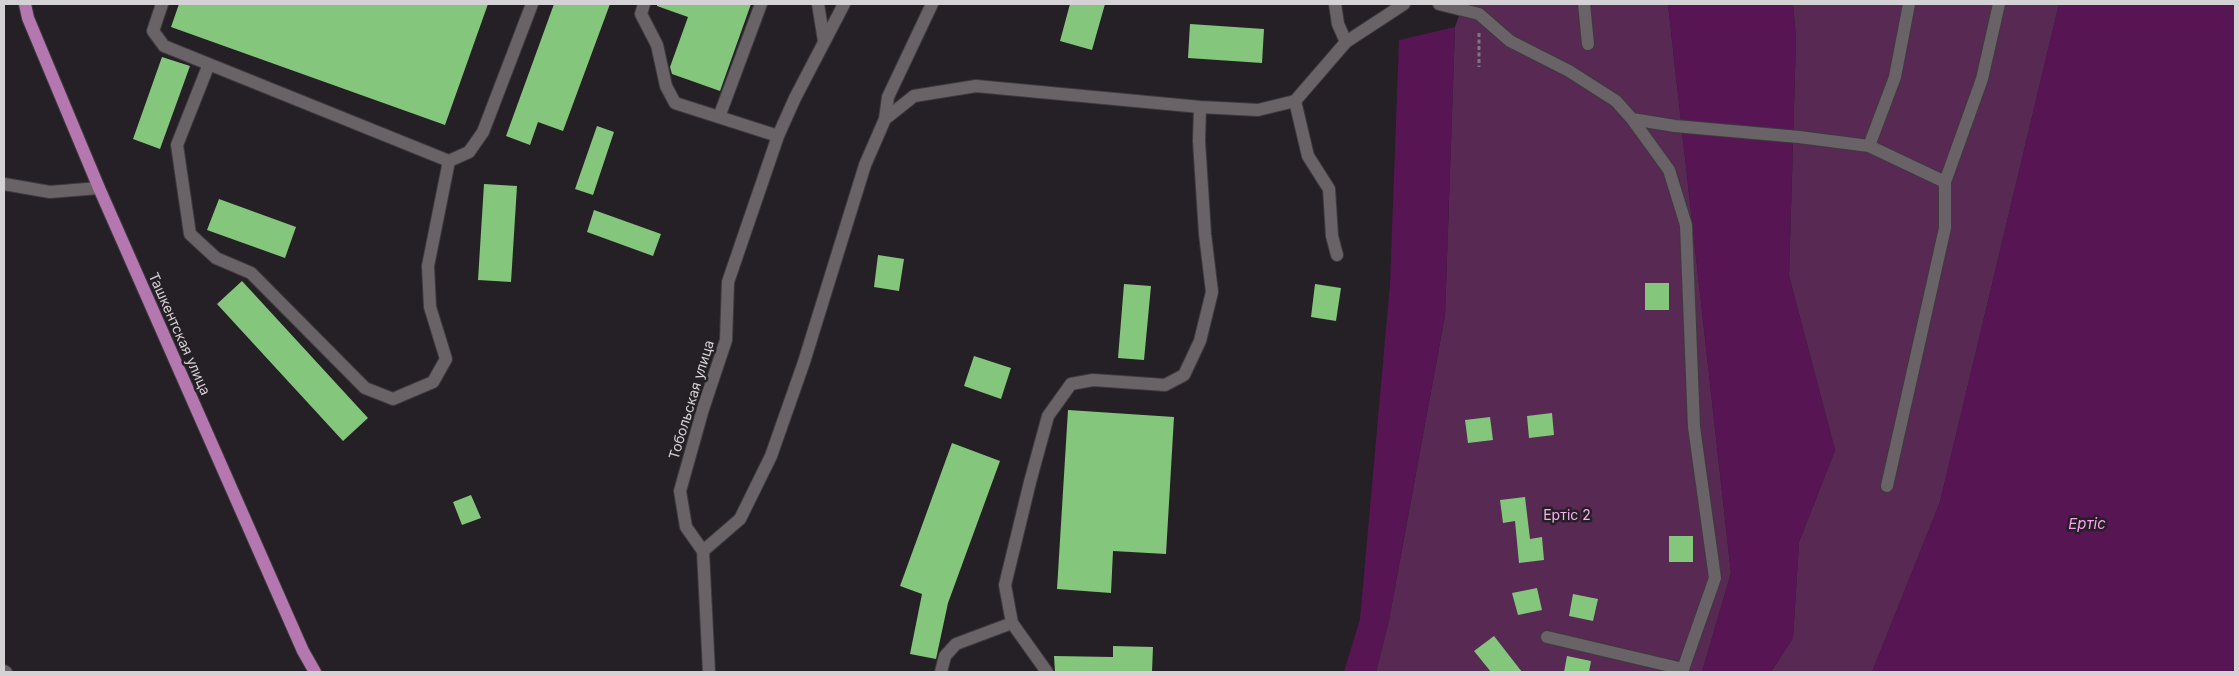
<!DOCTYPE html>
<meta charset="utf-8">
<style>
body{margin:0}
#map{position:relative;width:2239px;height:676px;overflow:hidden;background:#252025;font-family:Inter,sans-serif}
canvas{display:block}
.frame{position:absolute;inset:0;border:5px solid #d5d2d5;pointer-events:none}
</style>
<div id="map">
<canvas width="2239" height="676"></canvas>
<div class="frame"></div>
</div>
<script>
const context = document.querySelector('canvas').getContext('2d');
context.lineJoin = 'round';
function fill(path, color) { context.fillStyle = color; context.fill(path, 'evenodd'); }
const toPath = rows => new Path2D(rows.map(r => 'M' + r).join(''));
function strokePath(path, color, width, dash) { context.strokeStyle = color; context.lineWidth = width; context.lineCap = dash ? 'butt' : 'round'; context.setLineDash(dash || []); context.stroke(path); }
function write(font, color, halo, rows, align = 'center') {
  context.font = font + ' Inter,sans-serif'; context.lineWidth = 5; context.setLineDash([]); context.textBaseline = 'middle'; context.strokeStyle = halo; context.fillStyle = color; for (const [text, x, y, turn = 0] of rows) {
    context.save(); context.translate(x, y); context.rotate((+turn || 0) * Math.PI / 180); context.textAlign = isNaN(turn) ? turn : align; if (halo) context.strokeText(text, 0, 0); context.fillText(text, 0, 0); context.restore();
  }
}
const green = toPath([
 [1463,4,1668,4,1731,573,1702,672,1376,672,1389,620,1445,315,1455,27],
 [1793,4,2059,4,1940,502,1872,672,1771,672,1793,638,1799,542,1835,450,1789,276,1796,38]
]);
const water = toPath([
 [1668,4,1793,4,1796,38,1789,276,1835,450,1799,542,1793,638,1771,672,1702,672,1731,573],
 [2059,4,2235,4,2235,672,1872,672,1940,502],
 [1455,27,1445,315,1389,620,1376,672,1344,672,1360,619,1390,285,1399,40]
]);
const building = toPath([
 [179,4,488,4,445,125,171,27],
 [554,4,610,4,563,131,538,122,530,145,506,136],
 [657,4,751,4,720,91,672,74,670,67,688,17,657,6],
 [1070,4,1105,4,1092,50,1060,41],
 [1190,24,1264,29,1262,63,1188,58],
 [162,57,190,66,160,149,133,139],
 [597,126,614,132,593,195,575,189],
 [484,184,517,186,511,282,478,280],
 [219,199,296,227,285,258,207,230],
 [594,210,661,234,653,256,587,232],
 [878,255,904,259,899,291,874,287],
 [242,281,368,418,343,441,217,304],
 [1645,283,1669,283,1669,310,1645,310],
 [1124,284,1151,286,1144,360,1118,358],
 [1315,284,1341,288,1336,321,1311,317],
 [974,356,1011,368,1001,399,964,386],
 [1068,410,1174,417,1166,554,1113,551,1111,593,1057,589],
 [1552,413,1554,435,1529,438,1527,416],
 [1490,417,1493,440,1468,443,1465,420],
 [952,443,1000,461,948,603,936,659,910,654,922,594,900,586],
 [471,495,481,518,462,525,453,502],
 [1525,497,1530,539,1542,537,1544,560,1519,563,1515,521,1503,523,1500,500],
 [1669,536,1693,536,1693,562,1669,562],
 [1537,588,1542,610,1518,615,1512,593],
 [1573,594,1598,599,1593,621,1569,616],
 [1494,636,1522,672,1491,672,1474,651],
 [1113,646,1153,647,1152,672,1055,672,1054,656,1113,657],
 [1567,656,1591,661,1589,672,1564,672]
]);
const path = toPath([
 [1479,33,1479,67]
]);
const minor = toPath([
 [162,4,153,31,164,46,449,161,469,152,483,132,532,4],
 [644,4,641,14,657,45,666,86,675,103,778,136],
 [818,4,824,41],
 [1335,4,1338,24,1346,42],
 [1439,4,1479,14,1510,41,1569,71,1616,101,1632,119,1669,170,1686,225,1694,427,1715,578,1682,672],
 [1584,4,1588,44],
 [209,64,177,145,190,234,216,258,251,273,365,388,393,399,433,382,446,359,430,307,428,266,449,161],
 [1295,101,1308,156,1329,189,1332,236,1337,255],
 [719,117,761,4],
 [885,119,888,97,932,4],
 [1632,119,1675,126,1799,137,1869,146,1945,182,1945,228,1887,486],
 [1869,146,1895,77,1909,4],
 [1945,182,1982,79,1999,4],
 [4,184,50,192,99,188],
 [703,551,740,519,771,456,804,362,865,165,885,119,914,96,976,86,1200,107,1258,110,1295,101,1346,42,1404,4],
 [1547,637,1683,669],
 [4,671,6,672],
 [709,672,703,551,686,527,680,491,703,409,726,340,728,282,778,136,795,98,844,4],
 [941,672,945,656,956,644,1012,623],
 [1047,672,1012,623,1005,585,1030,482,1048,416,1071,384,1093,380,1165,385,1184,375,1200,341,1212,292,1205,234,1199,141,1200,107]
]);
const major = toPath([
 [25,4,28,18,99,188,303,651,315,672]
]);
const streetNames = [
 ["Ташкентская улица",179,334,66],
 ["Тобольская улица",692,400,-73]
];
const parkNames = [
 ["Ертіс 2",1567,516]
];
const waterNames = [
 ["Ертіс",2087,524]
];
fill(green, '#572953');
fill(water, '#571653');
fill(building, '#84c67c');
strokePath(minor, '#3e3a3e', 14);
strokePath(major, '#3e3a3e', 14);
strokePath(path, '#7c787c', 3, [4, 2.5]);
strokePath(minor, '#696368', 12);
strokePath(major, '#b577af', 12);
write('14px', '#d5d2d5', '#252025', streetNames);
write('14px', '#fbb0f3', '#252025', parkNames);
write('italic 15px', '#fd9ff3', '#252025', waterNames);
</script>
